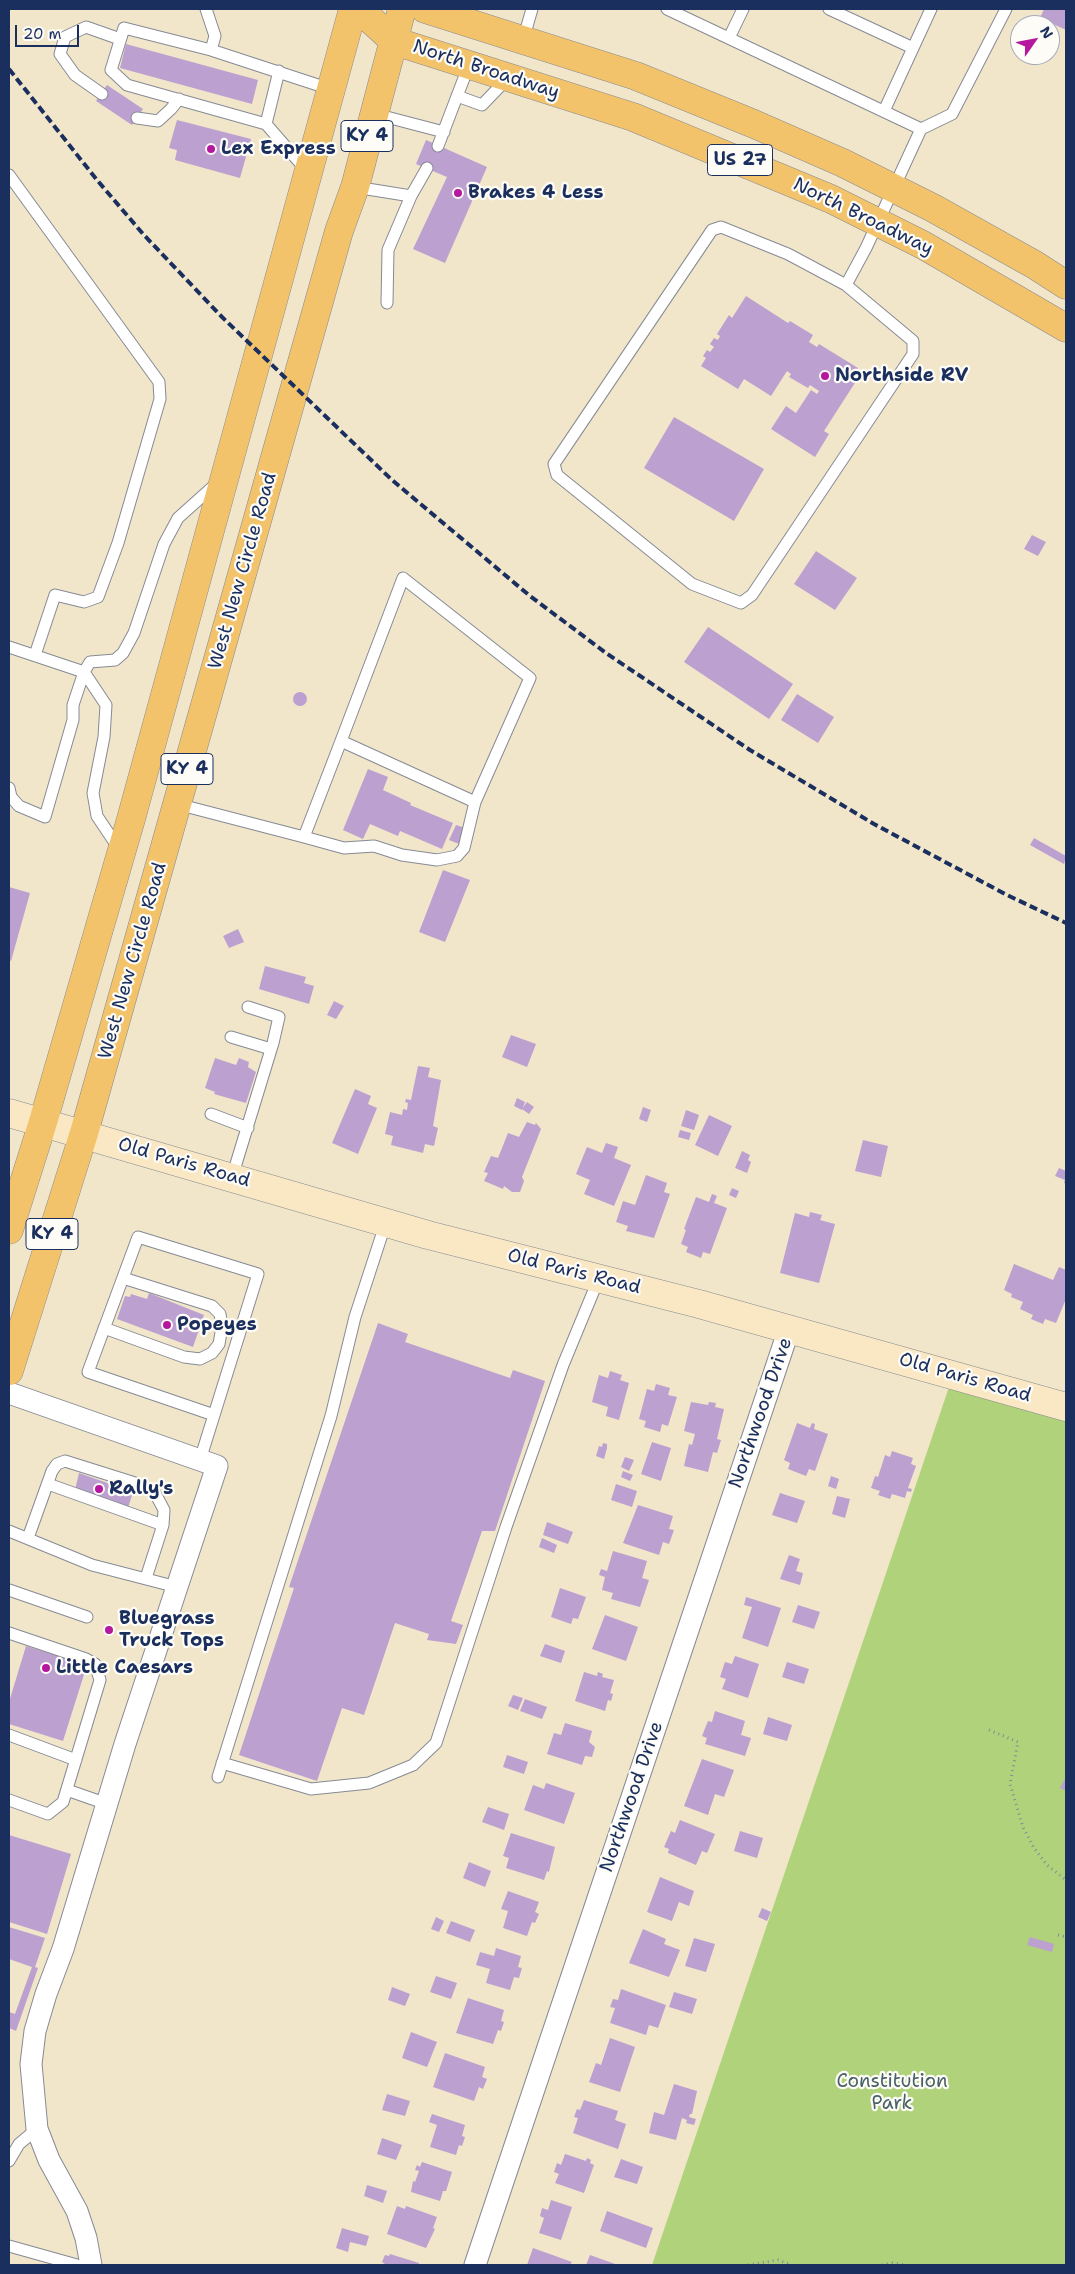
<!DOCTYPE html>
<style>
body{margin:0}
#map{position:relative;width:1075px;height:2274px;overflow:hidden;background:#f1e6ca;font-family:"Shantell Sans",sans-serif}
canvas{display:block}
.frame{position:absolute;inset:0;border:10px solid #1b2f5e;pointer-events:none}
.north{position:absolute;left:1010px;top:15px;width:50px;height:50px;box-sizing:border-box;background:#fdfcf7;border:1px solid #a3aaba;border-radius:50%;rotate:57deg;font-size:14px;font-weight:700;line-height:20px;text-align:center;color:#1b2f5e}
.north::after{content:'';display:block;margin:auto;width:18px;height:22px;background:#b5179e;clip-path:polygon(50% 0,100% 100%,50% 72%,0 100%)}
.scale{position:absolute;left:15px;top:25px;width:64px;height:22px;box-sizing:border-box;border:2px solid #1b2f5e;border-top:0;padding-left:6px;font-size:15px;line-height:18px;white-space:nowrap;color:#1b2f5e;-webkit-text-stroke:4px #fdfcf7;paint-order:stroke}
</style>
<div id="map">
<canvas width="1075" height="2274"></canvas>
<div class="frame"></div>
<div class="north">N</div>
<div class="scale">20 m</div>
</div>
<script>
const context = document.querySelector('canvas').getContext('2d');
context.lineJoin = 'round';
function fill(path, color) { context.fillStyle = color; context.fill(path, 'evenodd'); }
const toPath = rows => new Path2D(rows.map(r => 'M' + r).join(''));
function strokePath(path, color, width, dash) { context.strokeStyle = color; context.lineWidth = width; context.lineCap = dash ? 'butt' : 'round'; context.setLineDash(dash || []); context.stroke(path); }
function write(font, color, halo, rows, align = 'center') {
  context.font = font + ' "Shantell Sans",sans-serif'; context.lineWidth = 4.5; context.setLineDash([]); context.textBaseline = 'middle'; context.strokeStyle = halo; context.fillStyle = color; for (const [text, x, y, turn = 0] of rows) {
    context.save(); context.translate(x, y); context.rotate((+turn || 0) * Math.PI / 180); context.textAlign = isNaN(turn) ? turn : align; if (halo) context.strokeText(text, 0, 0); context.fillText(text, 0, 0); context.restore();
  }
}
const green = toPath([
 [949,1387,1066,1420,1066,2265,652,2265]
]);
const building = toPath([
 [1044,9,1066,9,1066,30,1040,18],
 [126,44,258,80,252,104,120,68],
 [107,85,143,109,132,125,96,101],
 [177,120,251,139,240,178,175,160,177,150,169,148],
 [426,140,487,167,445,263,413,249,447,177,416,164],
 [746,296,788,323,790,321,813,335,809,342,817,347,819,344,858,368,855,372,860,375,824,431,829,434,815,457,771,429,786,406,796,413,811,390,817,394,819,391,810,385,808,388,789,377,791,374,787,371,771,396,744,379,738,389,701,366,706,358,703,356,707,350,710,352,714,347,710,344,714,338,718,340,720,336,717,334,729,315,732,318],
 [674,417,764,469,734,521,644,468],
 [1032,535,1046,542,1038,556,1024,549],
 [816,551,857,578,835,610,794,584],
 [708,627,793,684,769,719,684,662],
 '293 699a7 7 0 1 1 14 0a7 7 0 1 1-14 0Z',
 [797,694,834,717,818,743,781,720],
 [368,769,388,777,383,790,411,803,410,805,453,823,442,849,400,831,398,836,370,824,363,839,343,830],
 [456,825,465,828,459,844,449,840],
 [1034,838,1066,856,1064,864,1030,845],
 [443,870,470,880,445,942,419,932],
 [9,887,30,893,11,961,9,960],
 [238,929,244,942,229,948,223,936],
 [265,966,306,977,304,983,314,986,309,1004,259,989],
 [334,1001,344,1006,336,1019,327,1015],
 [511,1035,536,1044,527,1067,502,1057],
 [215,1058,236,1065,239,1058,249,1062,248,1067,256,1072,246,1103,214,1094,215,1092,205,1088],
 [418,1066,430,1068,428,1077,441,1080,433,1126,438,1128,434,1146,425,1144,423,1153,391,1145,393,1136,385,1134,390,1112,402,1115,403,1109,407,1110,408,1103,405,1102,406,1099,411,1100],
 [355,1089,371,1096,368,1104,377,1108,358,1154,332,1143],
 [517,1098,525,1102,522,1110,514,1106],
 [527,1102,534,1107,529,1114,522,1109],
 [643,1107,651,1110,647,1122,639,1119],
 [686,1110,699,1115,694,1130,681,1126],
 [709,1115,732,1126,718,1156,695,1145],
 [527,1122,535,1125,536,1123,541,1129,522,1177,524,1181,520,1192,512,1192,504,1186,503,1189,484,1181,488,1173,484,1172,491,1156,498,1158,508,1133,519,1137],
 [680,1130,691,1133,689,1140,678,1137],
 [863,1140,888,1146,881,1177,855,1171],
 [606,1143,618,1147,614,1158,631,1165,614,1206,584,1194,590,1180,576,1174,587,1147,602,1153],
 [742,1151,750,1155,748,1160,751,1162,747,1173,735,1168],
 [1059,1168,1066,1171,1066,1184,1064,1183,1065,1180,1055,1176],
 [646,1175,667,1183,664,1192,670,1194,654,1238,626,1231,628,1226,616,1222,623,1201,635,1205],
 [732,1188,739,1191,736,1198,729,1195],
 [712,1194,717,1196,714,1203,727,1208,710,1254,703,1252,701,1258,686,1252,688,1247,681,1244,686,1230,684,1229,696,1197,709,1202],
 [810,1212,822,1215,820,1220,835,1224,819,1283,780,1273,795,1213,809,1217],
 [1014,1264,1053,1280,1059,1267,1066,1270,1066,1299,1056,1323,1045,1319,1043,1324,1031,1319,1033,1315,1020,1309,1023,1302,1011,1297,1012,1294,1004,1290],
 [149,1293,204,1315,193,1347,117,1319,125,1296,130,1297,131,1294,147,1299],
 [378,1323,408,1334,405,1342,510,1378,513,1370,545,1381,495,1531,482,1531,451,1621,463,1625,456,1644,427,1640,429,1634,395,1623,364,1715,342,1708,317,1781,239,1755,294,1588,289,1587],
 [610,1371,622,1375,620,1380,629,1383,619,1420,606,1416,608,1407,592,1402,599,1375,608,1378],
 [656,1384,670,1388,668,1395,677,1397,668,1426,662,1424,660,1432,644,1427,646,1421,639,1419,647,1389,654,1391],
 [691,1402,708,1405,709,1402,716,1403,715,1407,724,1409,717,1439,721,1440,717,1453,713,1452,708,1472,684,1466,689,1444,692,1445,695,1434,684,1431],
 [797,1423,810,1428,812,1423,815,1424,814,1429,828,1434,815,1471,809,1469,806,1476,788,1469,790,1463,784,1460],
 [652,1442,671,1448,661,1481,641,1474],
 [603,1443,607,1444,607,1448,604,1459,596,1456,599,1446,602,1447],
 [892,1451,913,1458,911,1464,916,1466,908,1488,912,1489,911,1492,907,1491,905,1498,892,1494,890,1499,878,1495,880,1491,871,1488,875,1476,878,1477,885,1455,890,1457],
 [625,1457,634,1460,629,1471,621,1467],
 [623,1471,633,1475,630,1481,621,1477],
 [79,1473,133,1492,128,1508,74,1494],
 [831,1476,839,1479,836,1489,828,1486],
 [616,1484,637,1491,632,1507,611,1500],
 [780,1493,805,1501,797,1523,772,1515],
 [837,1496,850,1499,845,1518,832,1514],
 [638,1505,673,1516,669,1529,674,1530,669,1544,663,1542,659,1555,623,1543],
 [547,1522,573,1532,568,1544,543,1535],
 [542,1538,557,1545,554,1553,539,1547],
 [613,1551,647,1561,642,1578,649,1580,640,1607,611,1599,613,1593,602,1590,605,1577,599,1575,601,1569,607,1571],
 [789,1555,800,1559,796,1571,803,1573,800,1585,780,1579],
 [560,1588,586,1597,578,1619,573,1618,571,1624,551,1617],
 [746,1597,781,1608,768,1647,742,1638,752,1607,744,1605],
 [798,1605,820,1612,814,1629,792,1622],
 [605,1615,638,1627,626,1661,592,1649],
 [545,1644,565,1651,561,1663,540,1656],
 [26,1646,87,1665,63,1741,9,1724,9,1702],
 [735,1656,759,1664,748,1698,722,1689,726,1679,720,1677,725,1662,732,1664],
 [787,1662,809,1669,804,1684,782,1677],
 [584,1672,597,1676,598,1672,603,1674,602,1677,614,1680,610,1693,613,1694,611,1701,608,1700,605,1711,575,1701],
 [513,1695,523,1698,518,1710,508,1706],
 [525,1699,547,1707,542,1719,520,1711],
 [715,1711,745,1721,741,1735,751,1738,745,1756,705,1744,707,1738,702,1736,708,1721,712,1722],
 [768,1717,792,1725,787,1741,763,1734],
 [565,1723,592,1731,589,1742,595,1747,592,1757,585,1756,582,1765,547,1754,554,1733,561,1735],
 [507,1755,528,1762,524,1774,503,1767],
 [702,1759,734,1770,724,1797,715,1794,708,1815,684,1806],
 [1066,1777,1066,1791,1060,1788],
 [546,1783,575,1793,564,1824,524,1810,533,1785,544,1789],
 [488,1807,509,1814,504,1830,482,1822],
 [680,1820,715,1834,707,1853,702,1851,696,1865,668,1853,669,1849,664,1847,671,1831,675,1833],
 [740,1831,763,1838,757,1858,734,1851],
 [511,1833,555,1847,549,1872,547,1871,544,1880,506,1868,509,1858,503,1856],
 [9,1835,71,1854,47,1934,9,1922],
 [469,1862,491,1871,485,1887,463,1878],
 [660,1877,694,1891,689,1906,679,1902,672,1921,647,1912],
 [508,1891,539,1902,535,1912,539,1914,535,1923,532,1922,527,1936,503,1928,508,1911,501,1909],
 [762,1908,771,1912,767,1921,758,1917],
 [436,1917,444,1921,439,1932,431,1929],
 [451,1921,475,1930,470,1942,446,1933],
 [9,1927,45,1938,35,1967,38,1968,16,2031,9,2028,9,2012,15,2014,32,1967,9,1959],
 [643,1929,666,1939,664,1944,680,1950,669,1977,629,1963],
 [1030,1937,1054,1944,1052,1952,1027,1945],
 [694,1938,715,1944,706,1972,685,1966],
 [496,1948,521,1956,518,1967,522,1968,519,1978,514,1977,510,1990,486,1983,490,1969,476,1965,480,1952,494,1956],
 [436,1976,457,1983,451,1999,430,1992],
 [392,1987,410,1994,405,2006,388,2000],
 [621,1989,666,2005,658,2028,649,2025,646,2035,610,2023,615,2008,610,2007,613,1999,618,2000],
 [674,1992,697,1999,692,2014,669,2007],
 [468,1998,504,2010,501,2021,504,2022,501,2031,498,2030,493,2044,456,2033],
 [411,2032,437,2042,427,2067,402,2058],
 [610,2038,635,2047,620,2092,589,2082,596,2063,601,2065],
 [445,2053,485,2067,482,2077,487,2079,483,2089,479,2087,474,2101,433,2087],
 [674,2084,697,2091,692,2114,690,2114,689,2117,696,2119,694,2125,686,2123,687,2120,682,2118,676,2140,649,2133,654,2112,664,2115],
 [387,2094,410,2101,405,2116,382,2110],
 [584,2100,618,2111,615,2120,626,2124,618,2149,573,2133,578,2118,574,2117,577,2109,580,2110],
 [432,2114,465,2125,462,2136,465,2137,462,2146,459,2145,456,2155,430,2147,437,2125,429,2122],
 [382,2138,402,2145,396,2160,377,2154],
 [565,2154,586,2161,587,2158,591,2160,590,2163,594,2165,584,2193,555,2183,559,2174,554,2172,557,2163,561,2165],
 [621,2159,643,2167,637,2184,614,2177],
 [422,2162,452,2172,446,2191,443,2191,440,2201,411,2192,413,2181,415,2182,419,2171,415,2170,417,2165,420,2167],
 [367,2185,387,2191,383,2203,364,2196],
 [551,2200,572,2207,561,2240,539,2233,544,2218,540,2216,542,2208,548,2210],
 [397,2206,405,2209,406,2206,437,2217,433,2228,435,2229,426,2248,387,2234],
 [607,2211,653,2228,646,2248,600,2231],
 [342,2228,369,2236,366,2246,350,2242,348,2252,336,2248],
 [533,2248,572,2262,570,2265,527,2265],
 [390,2254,419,2263,419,2265,386,2265,382,2262,385,2255,389,2256],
 [590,2255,618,2265,586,2265]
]);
const path = toPath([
 [989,1730,1018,1742,1010,1784,1023,1827,1034,1848,1047,1865,1066,1880],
 [1058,1935,1066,1937],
 [748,2265,778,2260,792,2265],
 [882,2265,892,2263,906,2265]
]);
const lane = toPath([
 [206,9,215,36,211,50],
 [667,9,921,129],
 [829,9,913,48],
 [729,38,743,9],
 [523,40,532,9],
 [102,94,75,75,60,54,65,37,86,27,120,39],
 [457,96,482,105,508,78],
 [884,111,931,9],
 [375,114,444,132],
 [137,118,158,121,171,109,179,99],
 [266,124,279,71],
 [438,146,469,65],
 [307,171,266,124,127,85,111,70,124,28,211,50,330,89],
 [9,175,159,382,160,399,118,543,98,597,84,602,55,595,35,655],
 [355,187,411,196,427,168],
 [846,285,788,254,721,227,712,230,554,464,557,475,692,584,741,603,752,595,913,354,913,341,846,285,866,248,921,129,952,114,1006,9],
 [387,303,388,250,411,196],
 [9,647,84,672,106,705,104,737,93,793,97,816,119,849],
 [9,788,11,797,19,806,45,817,73,720,73,705,84,672,90,662,115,660,123,653,134,633,164,544,178,518,217,483],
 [177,804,304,837,341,741,403,578,530,678,475,802,341,741],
 [304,837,344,848,374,846,402,855,437,860,457,856,464,848,475,802],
 [231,1037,271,1049],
 [211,1114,248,1128],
 [232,1177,273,1043,279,1017,248,1007],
 [104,1328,184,1357,200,1359,212,1353,219,1344,222,1327,220,1314,212,1306,123,1278],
 [200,1460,258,1274,138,1237,88,1372,214,1415],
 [48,1484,163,1525,146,1578],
 [9,1531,92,1565,177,1587],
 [28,1538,52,1471,57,1464,65,1461,135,1483,155,1493,164,1510,163,1525],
 [9,1590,87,1617],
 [9,1633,86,1659,95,1664,100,1680,63,1802,48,1814,9,1800],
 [9,1735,76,1760],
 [222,1763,311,1789,369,1783,413,1765,436,1743,506,1527,563,1365,599,1278],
 [218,1777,331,1416,355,1317,386,1222],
 [67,1790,107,1804],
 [9,2161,19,2144,37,2129],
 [9,2246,77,2265]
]);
const street = toPath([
 [9,1393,217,1466,125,1744,63,1949,46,1994,35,2031,31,2064,37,2129,49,2160,77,2211,86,2238,91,2265],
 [475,2265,789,1329]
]);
const secondary = toPath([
 [9,1113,428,1235,699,1304,1066,1407]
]);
const highway = toPath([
 [359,9,394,41,633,117,831,199,923,245,1066,328],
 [425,9,636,76,754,124,843,163,933,208,1035,265,1066,285],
 [9,1230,43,1122,131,819,353,9],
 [9,1371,84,1133,339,231,355,187,402,9]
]);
const rail = toPath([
 [9,69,97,180,143,234,222,317,392,480,530,596,606,653,750,750,874,824,1007,895,1066,923]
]);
const markers = [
 [211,149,5,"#b5179e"],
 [458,193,5,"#b5179e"],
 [825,376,5,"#b5179e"],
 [167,1325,5,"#b5179e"],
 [99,1489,5,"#b5179e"],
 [109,1630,5,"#b5179e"],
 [46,1668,5,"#b5179e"]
];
const shields = [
 [367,136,52],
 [740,160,65],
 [187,769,52],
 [52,1234,52]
];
const shieldNames = [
 ["KY 4",367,136],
 ["US 27",740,160],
 ["KY 4",187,769],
 ["KY 4",52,1234]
];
const streetNames = [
 ["North Broadway",486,70,18],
 ["North Broadway",863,217,26],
 ["West New Circle Road",243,571,-74],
 ["West New Circle Road",133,961,-74],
 ["Old Paris Road",184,1163,16],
 ["Old Paris Road",574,1272,14],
 ["Old Paris Road",965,1378,16],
 ["Northwood Drive",761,1413,-71],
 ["Northwood Drive",632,1797,-71]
];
const poiNames = [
 ["Lex Express",221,149],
 ["Brakes 4 Less",468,193],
 ["Northside RV",835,376],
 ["Popeyes",177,1325],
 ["Rally's",109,1489],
 ["Bluegrass",119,1619],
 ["Truck Tops",119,1641],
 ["Little Caesars",56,1668]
];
const parkNames = [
 ["Constitution",892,2082],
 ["Park",892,2104]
];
fill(green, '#b0d27b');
fill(building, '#bca0d0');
strokePath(lane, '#868a94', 13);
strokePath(street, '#868a94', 23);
strokePath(secondary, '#868a94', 29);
strokePath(highway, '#868a94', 29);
strokePath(path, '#868a94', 3, [1, 4]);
strokePath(lane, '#fff', 11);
strokePath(street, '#fff', 21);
strokePath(secondary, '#fae7c3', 28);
strokePath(highway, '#f2c36a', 28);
strokePath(rail, '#1b2f5e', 4, [8, 4]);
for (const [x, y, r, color] of markers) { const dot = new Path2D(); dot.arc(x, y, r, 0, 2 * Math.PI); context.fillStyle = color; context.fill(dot); strokePath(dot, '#fdfcf7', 2); }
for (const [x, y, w] of shields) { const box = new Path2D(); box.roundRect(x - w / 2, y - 15.5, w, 31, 4); context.fillStyle = '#fdfcf7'; context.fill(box); strokePath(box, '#1b2f5e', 1); }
write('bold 18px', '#1b2f5e', null, shieldNames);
write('19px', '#1b2f5e', '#fdfcf7', streetNames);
write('bold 19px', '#1b2f5e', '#fdfcf7', poiNames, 'left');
write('19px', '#486067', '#fdfcf7', parkNames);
</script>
